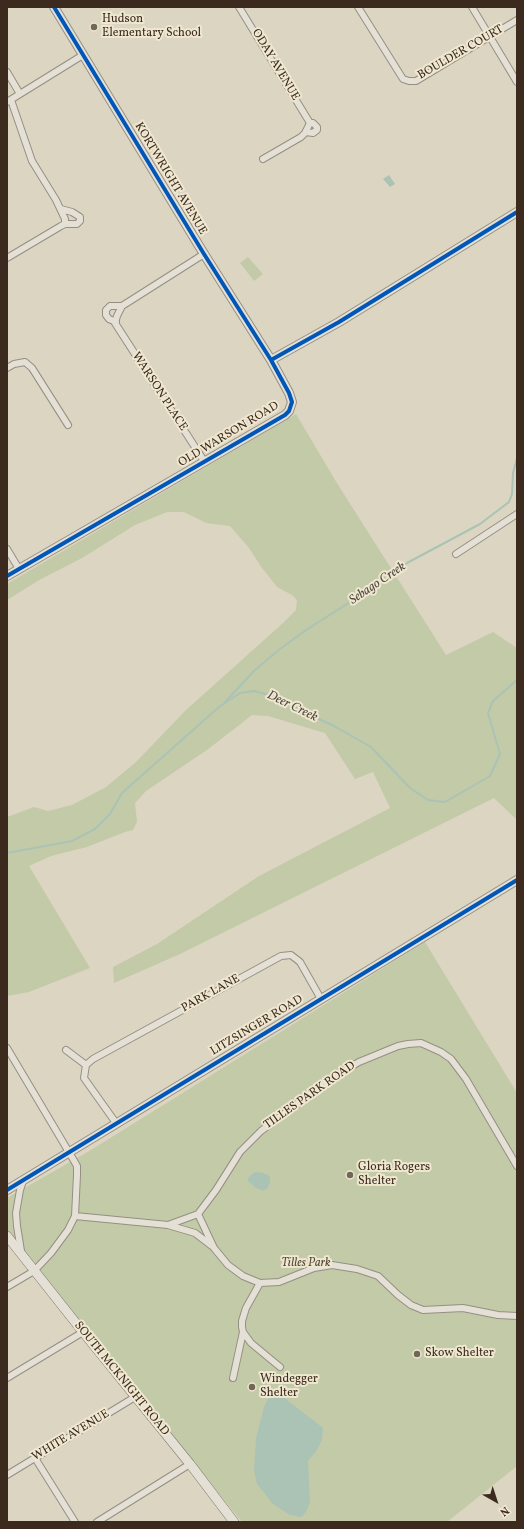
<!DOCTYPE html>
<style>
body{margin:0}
#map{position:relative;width:524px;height:1529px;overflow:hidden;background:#dcd5c2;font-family:Vollkorn,serif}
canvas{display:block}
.frame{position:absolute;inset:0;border:8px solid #3b2a1d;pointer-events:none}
.north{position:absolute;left:476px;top:1481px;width:40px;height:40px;-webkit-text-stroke:3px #efe7d0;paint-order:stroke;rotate:141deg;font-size:11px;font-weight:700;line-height:16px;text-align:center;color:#3b2a1d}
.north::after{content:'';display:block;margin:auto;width:14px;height:18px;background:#3b2a1d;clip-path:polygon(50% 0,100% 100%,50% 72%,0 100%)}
</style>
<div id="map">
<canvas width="524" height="1529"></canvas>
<div class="frame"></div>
<div class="north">N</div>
</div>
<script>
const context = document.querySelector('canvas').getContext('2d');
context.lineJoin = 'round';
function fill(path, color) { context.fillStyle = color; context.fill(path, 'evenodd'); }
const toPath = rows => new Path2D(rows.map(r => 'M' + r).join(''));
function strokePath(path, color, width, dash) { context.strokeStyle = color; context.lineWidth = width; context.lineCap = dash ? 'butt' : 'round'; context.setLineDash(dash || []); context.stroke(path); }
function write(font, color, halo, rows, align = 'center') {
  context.font = font + ' Vollkorn,serif'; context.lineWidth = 4; context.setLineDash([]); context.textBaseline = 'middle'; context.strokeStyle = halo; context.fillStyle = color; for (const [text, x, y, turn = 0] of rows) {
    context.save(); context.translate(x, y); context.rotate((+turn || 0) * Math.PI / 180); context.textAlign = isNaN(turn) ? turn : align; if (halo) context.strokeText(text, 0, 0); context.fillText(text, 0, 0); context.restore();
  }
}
const green = toPath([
 [248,257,263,274,254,281,240,263],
 [296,414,335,480,446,655,493,632,517,648,517,820,494,798,180,954,114,983,113,967,157,944,259,876,390,808,373,772,355,779,325,733,268,716,252,715,207,750,146,791,135,803,137,822,133,830,125,832,87,847,51,856,29,866,90,968,29,992,7,996,7,817,34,807,48,811,72,805,106,787,136,762,186,710,283,623,296,610,297,600,292,595,277,587,262,568,249,548,230,526,206,523,184,512,167,512,135,525,82,558,41,579,7,600,7,584],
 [425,942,517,1093,517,1466,447,1522,242,1522,7,1232,7,1198,91,1150]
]);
const water = toPath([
 [389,175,395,184,390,187,383,179],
 [256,1172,263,1173,270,1176,270,1182,268,1188,263,1191,256,1188,248,1181,248,1178,252,1174],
 [273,1389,323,1428,322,1440,317,1450,308,1461,310,1502,306,1512,301,1517,290,1515,273,1504,257,1484,254,1471,256,1438,264,1407]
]);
const stream = toPath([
 [225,702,255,670,280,649,306,630,383,581,407,563,480,524,509,502,512,494,513,473,517,458],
 [7,853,72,841,95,829,110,814,122,793,219,707,240,693,254,691,269,695,334,726,371,747,410,788,428,800,445,802,490,776,500,754,488,713,493,701,517,680]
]);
const minor = toPath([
 [239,7,310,123],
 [358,7,403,79,409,81,416,81,517,20],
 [472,7,517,82],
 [7,72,20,94],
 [7,102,83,55],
 [306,132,313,133,317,130,317,127,313,123,310,123],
 [263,159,301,137,305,133,310,123],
 [61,209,72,212,80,217,80,221,77,224,65,224],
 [7,258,61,226,65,224,65,219,56,200,32,161,11,100],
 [116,322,109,319,106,315,106,310,110,306,122,306],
 [7,368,14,364,25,362,32,368,68,425],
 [204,461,115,323,117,316,122,306,204,254],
 [7,549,19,569],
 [456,554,517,514],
 [7,1048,73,1159,77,1166,77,1175,75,1216,68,1230,51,1253,34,1271,7,1287],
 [66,1050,86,1065],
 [116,1123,84,1078,86,1065,93,1059,281,956,291,955,300,962,321,999],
 [198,1214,214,1248,228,1265,243,1276,260,1283,246,1308,242,1321,242,1327,243,1332,251,1343,280,1367],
 [75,1216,168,1225,198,1214,216,1190,240,1152,261,1131,332,1078,359,1062,398,1046,408,1044,421,1043,441,1052,451,1059,466,1079,517,1166],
 [168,1225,195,1233,212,1246],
 [21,1251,17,1226,16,1213,20,1190,23,1181],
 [260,1283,279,1282,314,1268,332,1265,357,1269,378,1276,398,1295,411,1305,423,1310,463,1308,498,1315,517,1316],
 [7,1378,83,1332],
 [233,1378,243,1332],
 [35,1458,75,1522],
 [7,1475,135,1397],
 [97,1522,190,1464]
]);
const tertiary = toPath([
 [271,360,339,322,517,212],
 [7,576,285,415,289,411,292,402,289,393,271,360,204,254,54,7],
 [7,1190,517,880]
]);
const secondary = toPath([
 [7,1236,83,1332,190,1464,234,1522]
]);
const cycleway = toPath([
 [271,360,339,322,517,212],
 [7,576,285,415,289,411,292,402,289,393,271,360,204,254,54,7],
 [7,1190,517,880]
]);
const markers = [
 [94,27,4,"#736657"],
 [350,1175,4,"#736657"],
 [417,1354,4,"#736657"],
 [252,1387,4,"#736657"]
];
const poiNames = [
 ["Hudson",102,20],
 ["Elementary School",102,34],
 ["Gloria Rogers",358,1168],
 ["Shelter",358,1182],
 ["Skow Shelter",425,1354],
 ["Windegger",260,1380],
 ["Shelter",260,1394]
];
const streetNames = [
 ["BOULDER COURT",461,53,-30],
 ["ODAY AVENUE",275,65,59],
 ["KORTWRIGHT AVENUE",170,179,59],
 ["WARSON PLACE",159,392,57],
 ["OLD WARSON ROAD",229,435,-31],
 ["PARK LANE",211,994,-29],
 ["LITZSINGER ROAD",257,1026,-31],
 ["TILLES PARK ROAD",310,1096,-35],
 ["SOUTH MCKNIGHT ROAD",121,1379,51],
 ["WHITE AVENUE",71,1436,-31]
];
const parkNames = [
 ["Tilles Park",306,1264]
];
const waterNames = [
 ["Sebago Creek",378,584,-34],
 ["Deer Creek",292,707,26]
];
fill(green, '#c3caa8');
fill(water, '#abc3b4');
strokePath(stream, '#abc3b4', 2);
strokePath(minor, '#958f83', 8);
strokePath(tertiary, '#958f83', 10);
strokePath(secondary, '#7e786d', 10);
strokePath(minor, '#e4e0d6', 6);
strokePath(tertiary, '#e4e0d6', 8);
strokePath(secondary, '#e4e0d6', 9);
strokePath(cycleway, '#0057b8', 4);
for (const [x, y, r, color] of markers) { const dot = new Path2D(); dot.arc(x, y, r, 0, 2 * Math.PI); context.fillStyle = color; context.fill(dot); strokePath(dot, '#efe7d0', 1.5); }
write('12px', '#3b2a1d', '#efe7d0', poiNames, 'left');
write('12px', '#3b2a1d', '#efe7d0', streetNames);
write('italic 12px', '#524835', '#efe7d0', parkNames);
write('italic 13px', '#524e41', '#efe7d0', waterNames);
</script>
